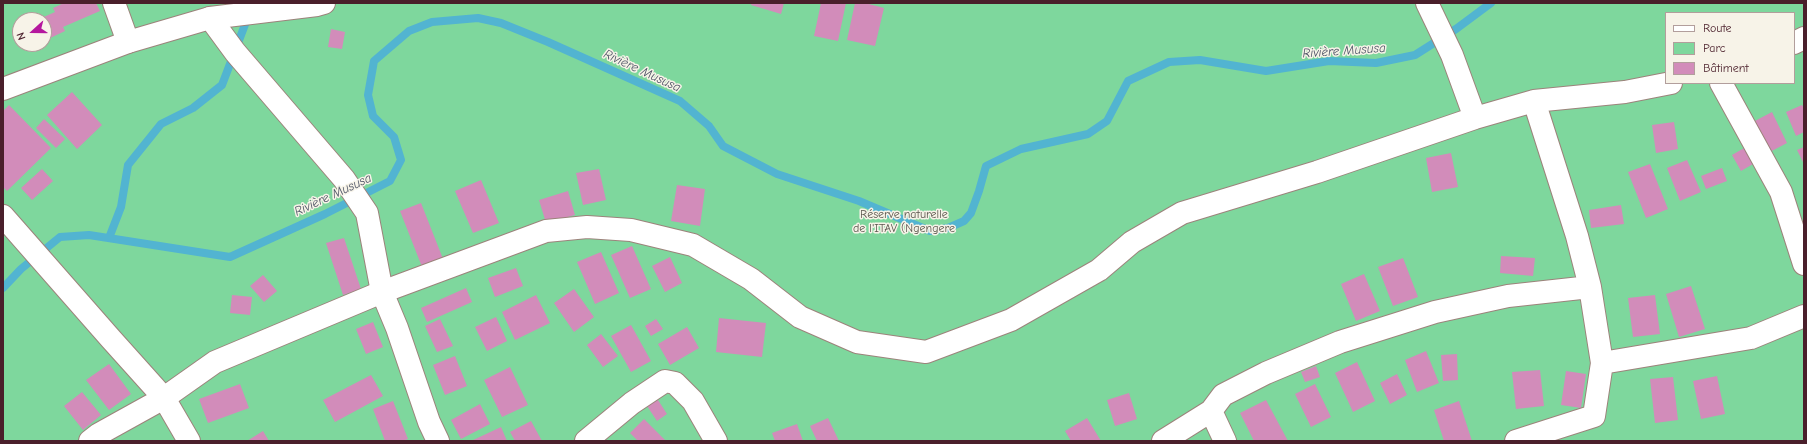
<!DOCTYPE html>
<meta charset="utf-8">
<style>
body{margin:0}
#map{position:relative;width:1807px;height:444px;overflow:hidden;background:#eee7cb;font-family:"Comic Neue",sans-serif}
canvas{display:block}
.frame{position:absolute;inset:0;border:4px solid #4a1f2b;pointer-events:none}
.legend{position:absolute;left:1665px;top:12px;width:130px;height:72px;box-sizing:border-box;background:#f7f3e8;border:1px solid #b29e9c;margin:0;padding:5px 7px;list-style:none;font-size:12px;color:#4a1f2b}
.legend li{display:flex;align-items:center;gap:8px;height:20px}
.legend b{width:20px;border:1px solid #b29e9c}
.north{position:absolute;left:12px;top:12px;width:40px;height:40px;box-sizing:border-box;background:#f7f3e8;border:1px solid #b29e9c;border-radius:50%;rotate:249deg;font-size:11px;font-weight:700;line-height:16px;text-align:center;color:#4a1f2b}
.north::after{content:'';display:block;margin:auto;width:14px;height:18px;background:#b5179e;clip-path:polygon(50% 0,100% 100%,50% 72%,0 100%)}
</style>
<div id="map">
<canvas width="1807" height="444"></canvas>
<div class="frame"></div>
<ul class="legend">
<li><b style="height:5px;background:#fff"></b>Route</li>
<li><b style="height:11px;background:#7ed79d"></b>Parc</li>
<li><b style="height:11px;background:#d28cba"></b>Bâtiment</li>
</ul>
<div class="north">N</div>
</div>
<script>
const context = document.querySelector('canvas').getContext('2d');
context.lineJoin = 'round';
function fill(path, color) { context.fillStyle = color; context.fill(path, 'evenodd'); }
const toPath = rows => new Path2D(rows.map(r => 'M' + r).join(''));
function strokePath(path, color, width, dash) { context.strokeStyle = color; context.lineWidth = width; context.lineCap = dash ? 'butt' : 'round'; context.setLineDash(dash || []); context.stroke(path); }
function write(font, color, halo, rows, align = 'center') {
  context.font = font + ' "Comic Neue",sans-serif'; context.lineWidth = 3; context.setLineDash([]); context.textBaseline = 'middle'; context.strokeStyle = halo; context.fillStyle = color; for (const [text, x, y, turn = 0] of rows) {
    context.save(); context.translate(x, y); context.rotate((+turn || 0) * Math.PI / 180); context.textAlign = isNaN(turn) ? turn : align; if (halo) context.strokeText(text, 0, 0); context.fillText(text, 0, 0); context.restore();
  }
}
const green = toPath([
 [3,3,1804,3,1804,441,3,441],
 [1666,13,1794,13,1794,83,1666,83],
 [20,20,44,20,44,44,20,44]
]);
const stream = toPath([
 [109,238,121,207,128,165,161,124,193,108,222,85,249,14],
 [3,288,21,269,60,237,89,235,230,257,325,214,390,181,401,160,394,137,373,116,368,95,374,61,409,31,432,22,478,18,501,23,548,42,680,101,709,126,723,146,777,174,859,201,930,231,948,228,964,221,971,213,979,191,986,166,1021,149,1088,134,1107,121,1128,81,1169,62,1200,60,1266,71,1329,61,1376,63,1415,55,1456,29,1491,3]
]);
const building = toPath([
 [64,3,96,3,100,11,63,27,65,31,44,41,44,20,37,20,55,12,53,8],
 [752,3,784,3,781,14,751,5],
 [821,3,846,3,838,41,814,36],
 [855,3,865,3,884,8,875,46,847,40],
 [331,29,345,32,342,49,328,47],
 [72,92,102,125,77,149,47,115],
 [9,105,51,148,7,191,3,187,3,111],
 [1802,105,1804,109,1804,132,1796,136,1786,112],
 [1772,112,1787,143,1766,154,1751,123],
 [44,119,65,139,56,148,36,128],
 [1674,122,1678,149,1656,153,1652,125],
 [1751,144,1760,160,1741,171,1732,155],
 [1804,147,1804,164,1797,150],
 [1451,153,1458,187,1432,192,1426,158],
 [1687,160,1701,192,1680,201,1667,168],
 [1650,164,1668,209,1646,218,1628,172],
 [1722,168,1727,181,1706,189,1701,176],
 [42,169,53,181,32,200,21,188],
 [599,169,606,200,583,205,576,173],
 [481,180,499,223,473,233,455,191],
 [677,185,705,189,700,226,671,221],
 [568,191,575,215,546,223,539,200],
 [421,203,445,264,424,272,400,211],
 [1621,205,1624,224,1591,228,1589,210],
 [344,238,361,289,343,295,326,243],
 [632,246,651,289,630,298,611,255],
 [601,252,619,293,595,304,577,262],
 [1501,256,1535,258,1533,276,1500,273],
 [670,257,682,283,665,292,652,266],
 [1403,258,1418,297,1393,306,1378,267],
 [516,268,523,286,495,297,488,278],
 [1364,274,1380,311,1356,321,1341,284],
 [263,275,277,291,264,302,250,286],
 [1691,286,1705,329,1679,337,1666,294],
 [466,288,472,302,427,322,421,308],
 [574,289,594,317,574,332,554,303],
 [232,295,252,297,250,315,230,313],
 [536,295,550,323,515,340,502,312],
 [1655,295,1660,334,1633,337,1628,298],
 [496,317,507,341,487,351,475,327],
 [719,318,766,323,762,357,716,352],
 [440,319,453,346,437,352,425,326],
 [656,319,663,329,651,336,645,326],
 [373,322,383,347,366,354,356,329],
 [631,325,651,361,631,372,611,336],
 [687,327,699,348,670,365,658,344],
 [601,334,618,356,603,367,587,345],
 [1426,351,1439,383,1417,392,1405,360],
 [1457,354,1458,380,1443,381,1441,355],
 [455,356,467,386,445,395,433,365],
 [1357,362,1375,401,1353,412,1335,373],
 [109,364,131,394,109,410,86,380],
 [1316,366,1320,377,1305,382,1301,372],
 [510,367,528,405,502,417,484,380],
 [1540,370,1544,406,1516,409,1512,372],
 [1566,371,1586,374,1581,408,1561,405],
 [1397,374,1407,395,1390,404,1380,383],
 [371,375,383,396,335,422,323,400],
 [1717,376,1725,414,1701,419,1693,381],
 [1673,377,1678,420,1655,423,1650,379],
 [240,384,249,408,208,423,199,399],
 [1315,384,1331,417,1311,427,1295,394],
 [82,392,101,415,83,430,64,406],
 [1129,393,1137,419,1115,426,1107,400],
 [658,400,667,414,657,421,647,406],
 [1266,400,1288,441,1254,441,1240,413],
 [393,401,408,439,402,441,385,441,373,409],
 [1459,401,1472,441,1444,441,1434,410],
 [480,404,490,424,461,439,451,420],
 [828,418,839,441,817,441,810,426],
 [1087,418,1101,441,1071,441,1065,431],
 [644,419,666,441,638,441,630,433],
 [531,421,542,441,515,441,510,432],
 [797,424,803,441,775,441,772,433],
 [501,427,507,441,471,441],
 [263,431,269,441,247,441]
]);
const street = toPath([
 [114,3,128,42],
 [1427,3,1452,55,1475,118],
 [210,18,317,5,324,3],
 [1794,43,1804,38],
 [1721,83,1781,192,1804,264],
 [3,216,111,339,164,398,189,441],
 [1602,363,1751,338,1804,316],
 [90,441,99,434,164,398,215,362,382,292,546,231,587,227,631,230,693,245,751,279,800,317,857,342,926,352,1011,320,1099,270,1132,242,1182,213,1317,172,1475,118,1534,101,1625,92,1671,83],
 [586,441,632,403,665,381,675,383,693,401,716,441],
 [1163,441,1211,411],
 [1225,441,1211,411,1223,395,1266,373,1340,342,1435,312,1508,296,1590,287],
 [1516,441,1594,416,1602,363,1590,287,1577,236,1534,101]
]);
const secondary = toPath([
 [3,89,128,42,210,18,235,52,344,179,367,213,382,292,397,328,429,422,438,441]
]);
const parkNames = [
 ["Réserve naturelle",904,215],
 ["de l'ITAV (Ngengere",904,229]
];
const waterNames = [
 ["Rivière Mususa",1344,51,-4],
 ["Rivière Mususa",642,71,25],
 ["Rivière Mususa",333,195,-25]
];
fill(green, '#7ed79d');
strokePath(stream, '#52b4d1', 8);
fill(building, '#d28cba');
strokePath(street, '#9c837b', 24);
strokePath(secondary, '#9c837b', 24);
strokePath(street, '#fff', 22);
strokePath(secondary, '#fff', 22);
write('12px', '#5a564d', '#f7f3e8', parkNames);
write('italic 13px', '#4d5365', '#f7f3e8', waterNames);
</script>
